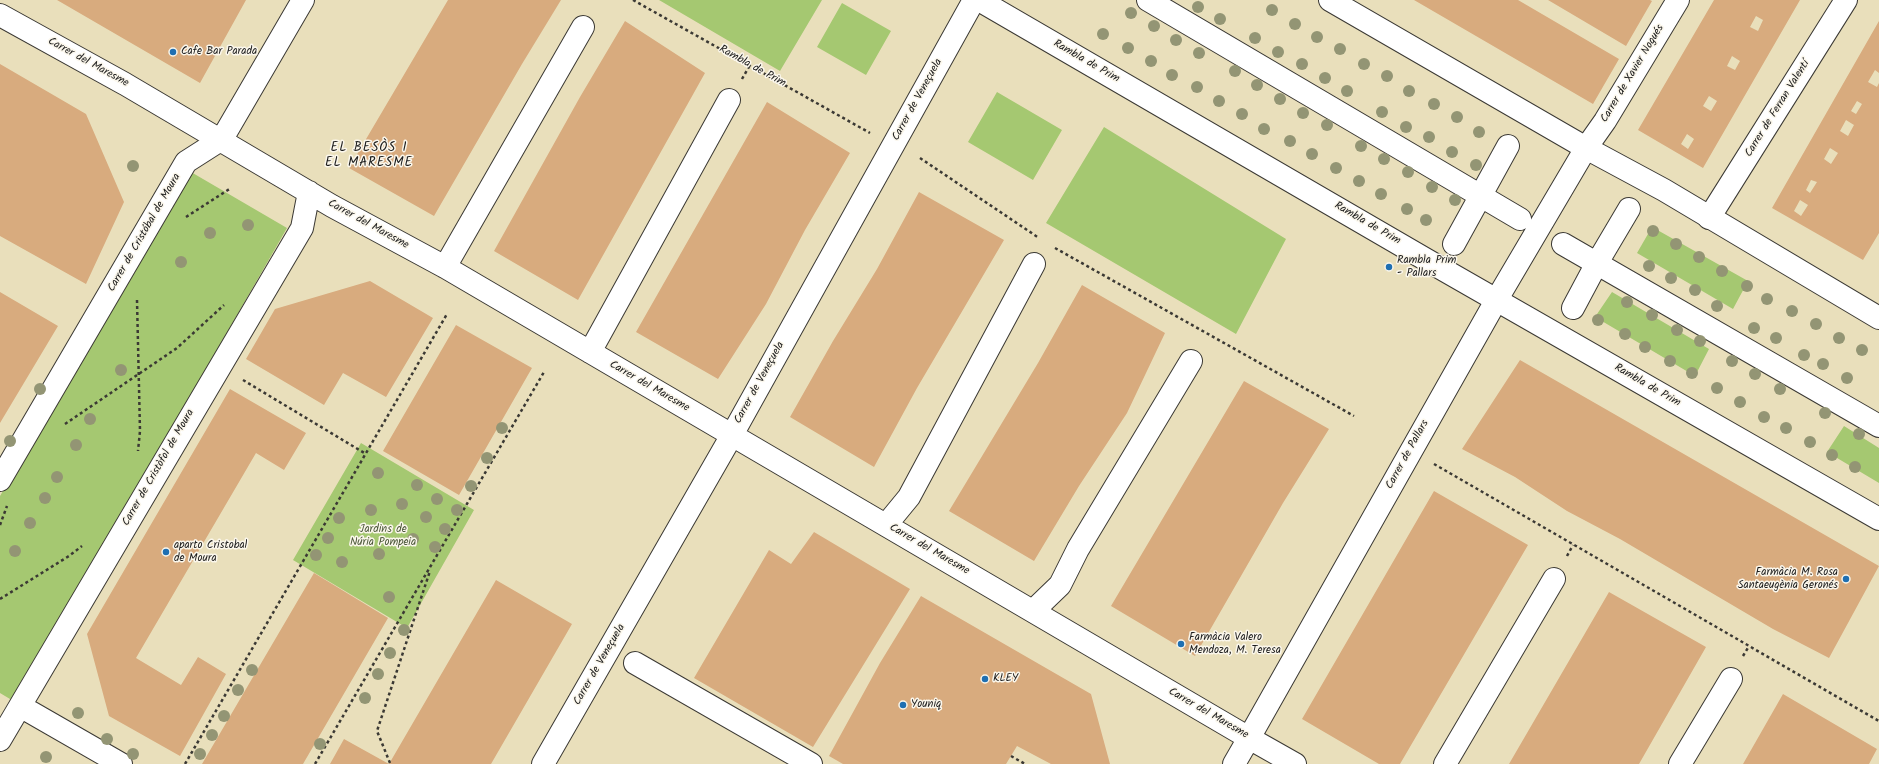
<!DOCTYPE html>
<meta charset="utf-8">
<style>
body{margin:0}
canvas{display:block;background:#e9dfbb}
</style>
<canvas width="1879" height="764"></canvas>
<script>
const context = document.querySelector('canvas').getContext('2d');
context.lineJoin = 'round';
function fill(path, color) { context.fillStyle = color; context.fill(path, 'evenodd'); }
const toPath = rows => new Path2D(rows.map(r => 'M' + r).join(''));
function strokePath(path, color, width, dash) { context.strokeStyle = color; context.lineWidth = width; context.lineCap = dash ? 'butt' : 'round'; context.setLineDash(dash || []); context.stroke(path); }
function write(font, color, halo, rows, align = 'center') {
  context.font = font + ' Kalam,sans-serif'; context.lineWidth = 3; context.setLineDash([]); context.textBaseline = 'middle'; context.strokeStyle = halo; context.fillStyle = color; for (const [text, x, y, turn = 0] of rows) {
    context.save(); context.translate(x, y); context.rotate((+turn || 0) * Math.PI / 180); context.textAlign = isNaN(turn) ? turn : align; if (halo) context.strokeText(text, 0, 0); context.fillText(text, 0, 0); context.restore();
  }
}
const green = toPath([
 [659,0,822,0,780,71],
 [842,3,891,31,866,75,817,47],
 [997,92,1062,130,1033,180,968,142],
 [1104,127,1286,239,1236,334,1046,223],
 [191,172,287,228,15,702,0,693,0,496],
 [1652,227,1748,281,1733,309,1637,253],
 [1612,292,1709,349,1695,376,1595,317],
 [1844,426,1879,448,1879,483,1827,452],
 [361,443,474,510,407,628,293,560]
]);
const building = toPath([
 [57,0,246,0,200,83],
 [448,0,561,0,522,64,434,216,349,168],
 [1414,0,1518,0,1619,59,1593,104],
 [1548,0,1650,0,1652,1,1626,46],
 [1714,0,1800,0,1703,168,1638,130],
 [1756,16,1763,20,1758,31,1750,27],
 [1732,56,1740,61,1735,70,1727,66],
 [1709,96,1717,101,1711,111,1703,106],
 [1687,134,1694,139,1688,149,1681,144],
 [625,21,705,73,578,300,494,251,580,97],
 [1879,21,1879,73,1875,70,1868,82,1877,87,1879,83,1879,233,1863,260,1772,208],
 [1857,101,1862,104,1856,114,1851,111],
 [1846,120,1854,125,1848,136,1840,131],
 [1830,148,1838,153,1831,164,1824,159],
 [1811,180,1817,182,1810,193,1806,190],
 [1800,200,1808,205,1801,216,1794,211],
 [0,64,86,114,124,202,86,284,0,236],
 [767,102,850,153,805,230,766,304,718,379,636,332],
 [919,192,1004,240,917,388,874,467,790,417,833,341,877,269],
 [370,281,433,318,386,397,343,373,324,405,246,359,275,309],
 [1082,285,1165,333,1127,413,1079,486,1034,561,949,511,1038,363],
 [0,292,58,326,0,423],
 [456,325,532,368,459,495,383,451],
 [1520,360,1879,566,1829,658,1773,629,1620,539,1567,511,1515,477,1462,449],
 [1244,381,1329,429,1283,503,1195,656,1111,606],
 [230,389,306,433,284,470,256,453,136,658,181,685,198,657,226,674,180,756,109,716,87,634],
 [1434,491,1528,545,1400,764,1379,764,1302,719],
 [814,532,910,589,813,747,694,678,769,550,791,564],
 [314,573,388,618,303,764,202,764],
 [496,580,572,624,491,764,389,764],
 [1609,592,1706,647,1639,764,1509,764],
 [921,596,1091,694,1110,764,1051,764,1017,746,1006,764,843,764,829,756,880,663],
 [1783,694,1877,749,1869,764,1743,764],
 [344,739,389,764,330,764]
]);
const path = toPath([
 [633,0,870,133],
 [742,79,750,65],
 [920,158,1039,238],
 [186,217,231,188],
 [1055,248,1354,416],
 [137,300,140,431,138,451],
 [243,380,366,454],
 [65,424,177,348,224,305],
 [1434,464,1879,721],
 [0,525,7,506],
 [1567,556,1573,545],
 [0,599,69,556,82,546],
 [1743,656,1749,646],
 [1011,756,1025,764],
 [390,763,377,731,430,571],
 [185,764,447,314],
 [315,764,544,372]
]);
const minor = toPath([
 [1148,0,1520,219],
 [0,15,125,84,332,206,445,267,1249,738,1497,299,1586,148,1605,121,1678,0],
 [1709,218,1846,0],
 [1454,244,1508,146],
 [1563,244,1879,426],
 [445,267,583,27],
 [1573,308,1597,263,1629,209],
 [590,352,729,100],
 [0,480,186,162,222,139,303,0],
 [886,525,909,497,1034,264],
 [1033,611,1060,585,1078,549,1191,361],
 [635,663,811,764],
 [20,706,121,764],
 [0,740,302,228,309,192],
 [543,764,732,435,974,0],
 [1445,764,1554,579],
 [1680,764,1731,679]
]);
const major = toPath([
 [979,0,1444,270,1879,519],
 [1330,0,1586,148,1664,190,1879,318],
 [1234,764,1249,738,1295,764]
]);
const trees = [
 [1198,7],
 [1272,10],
 [1131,13],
 [1220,19],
 [1295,24],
 [1154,26],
 [1103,34],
 [1317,37],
 [1255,38],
 [1176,40],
 [1128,48],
 [1340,49],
 [1278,52],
 [1199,53],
 [1151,61],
 [1302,64],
 [1364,64],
 [1235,71],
 [1172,75],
 [1387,76],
 [1325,78],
 [1257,85],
 [1197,87],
 [1347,91],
 [1409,91],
 [1280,99],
 [1219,101],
 [1434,104],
 [1382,112],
 [1303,113],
 [1242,114],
 [1457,117],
 [1327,125],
 [1406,127],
 [1264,129],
 [1479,132],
 [1429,137],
 [1290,141],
 [1361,146],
 [1452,152],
 [1312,154],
 [1384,159],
 [1476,165],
 [133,166],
 [1336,168],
 [1408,172],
 [1359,181],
 [1432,187],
 [1381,194],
 [1455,200],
 [1407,209],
 [1426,220],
 [248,225],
 [1653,231],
 [210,233],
 [1676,244],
 [1699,257],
 [181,262],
 [1649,266],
 [1722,271],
 [1671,278],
 [1747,286],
 [1695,290],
 [1767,299],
 [1627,302],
 [1717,306],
 [1792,311],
 [1652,315],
 [1598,320],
 [1816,324],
 [1754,328],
 [1677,330],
 [1625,334],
 [1776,338],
 [1839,338],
 [1700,341],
 [1645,347],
 [1862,350],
 [1804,355],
 [1670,361],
 [1732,361],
 [1823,364],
 [121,370],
 [1692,373],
 [1755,374],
 [1847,378],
 [1717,388],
 [40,389],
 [1780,389],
 [1740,402],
 [1825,413],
 [1764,417],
 [90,419],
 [502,428],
 [1786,428],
 [1859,434],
 [10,441],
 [1810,442],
 [76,445],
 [1832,455],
 [487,458],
 [1855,467],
 [378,473],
 [57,477],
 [417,485],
 [471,486],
 [45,498],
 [437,499],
 [402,504],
 [371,510],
 [457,510],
 [426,517],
 [339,518],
 [30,523],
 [445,529],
 [328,538],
 [413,539],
 [435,547],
 [15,551],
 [379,554],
 [316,555],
 [342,562],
 [389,597],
 [404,630],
 [390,653],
 [252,670],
 [378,674],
 [238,690],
 [365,698],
 [78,713],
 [224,716],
 [212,735],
 [107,739],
 [320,744],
 [133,754],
 [200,754],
 [46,757]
];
const markers = [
 [173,52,4,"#1f6fb2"],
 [1389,267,4,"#1f6fb2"],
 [166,552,4,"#1f6fb2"],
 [1846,579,4,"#1f6fb2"],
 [1181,644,4,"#1f6fb2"],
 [985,679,4,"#1f6fb2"],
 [903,705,4,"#1f6fb2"]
];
const poiNames = [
 ["Cafe Bar Parada",181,52],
 ["Rambla Prim",1397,261],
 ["- Pallars",1397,274],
 ["aparto Cristobal",174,546],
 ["de Moura",174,559],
 ["Farmàcia M. Rosa",1838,573,"right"],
 ["Santaeugènia Geronés",1838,586,"right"],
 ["Farmàcia Valero",1189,638],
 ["Mendoza, M. Teresa",1189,651],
 ["KLEY",993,679],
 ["Youniq",911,705]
];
const streetNames = [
 ["Rambla de Prim",1086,62,30],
 ["Carrer del Maresme",88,63,29],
 ["Rambla de Prim",752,67,29],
 ["Carrer de Xavier Nogués",1633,74,-59],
 ["Carrer de Veneçuela",918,100,-61],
 ["Carrer de Ferran Valentí",1778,109,-58],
 ["Rambla de Prim",1367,224,30],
 ["Carrer del Maresme",368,225,29],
 ["Carrer de Cristóbal de Moura",145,233,-60],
 ["Carrer de Veneçuela",760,383,-61],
 ["Rambla de Prim",1647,386,30],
 ["Carrer del Maresme",649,387,30],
 ["Carrer de Pallars",1408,455,-61],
 ["Carrer de Cristòfol de Moura",159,468,-60],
 ["Carrer del Maresme",929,550,30],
 ["Carrer de Veneçuela",600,665,-60],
 ["Carrer del Maresme",1208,714,30]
];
const parkNames = [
 ["Jardins de",383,530],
 ["Núria Pompeia",383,543]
];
const quarterNames = [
 ["EL BESÒS I",369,149],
 ["EL MARESME",369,164]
];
fill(green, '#a5c871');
fill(building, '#d8ab7e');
strokePath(minor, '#3b3934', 24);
strokePath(major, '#3b3934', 24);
strokePath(path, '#3b3934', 2.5, [3, 3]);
strokePath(minor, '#fff', 22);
strokePath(major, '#fff', 22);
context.fillStyle = '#939574';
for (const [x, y] of trees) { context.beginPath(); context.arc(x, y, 6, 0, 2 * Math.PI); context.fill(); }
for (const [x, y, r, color] of markers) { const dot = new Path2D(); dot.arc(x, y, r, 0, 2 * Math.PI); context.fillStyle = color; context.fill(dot); strokePath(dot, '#fbf7ec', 1.5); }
write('11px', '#1c1c1c', '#fbf7ec', poiNames, 'left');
write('11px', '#1c1c1c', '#fbf7ec', streetNames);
write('11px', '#4c583a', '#fbf7ec', parkNames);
context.letterSpacing = '1px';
write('13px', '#1c1c1c', '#fbf7ec', quarterNames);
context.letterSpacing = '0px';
</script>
